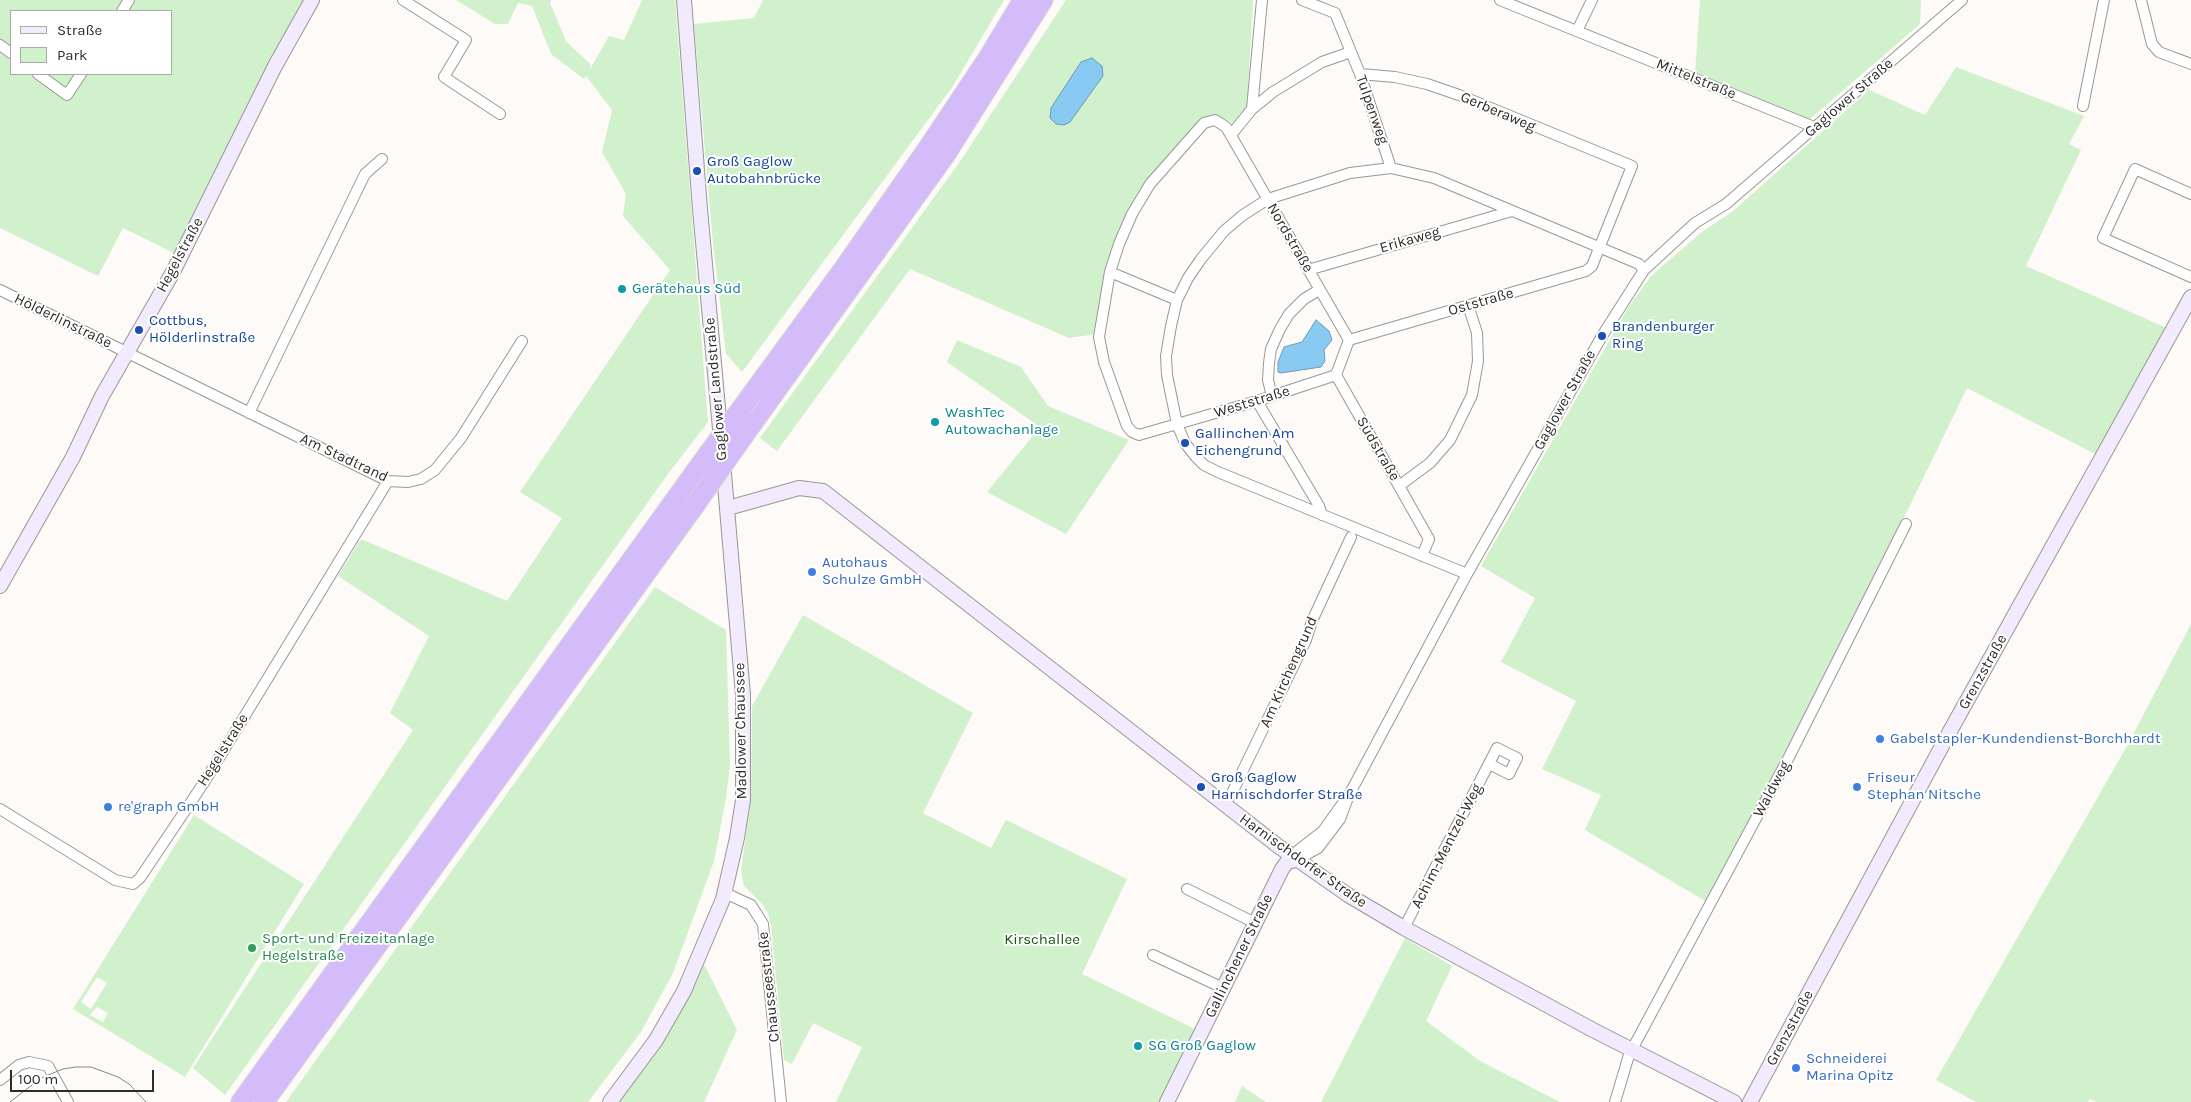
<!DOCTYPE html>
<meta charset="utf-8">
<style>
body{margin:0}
#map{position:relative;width:2191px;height:1102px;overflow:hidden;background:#fdfaf8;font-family:Karla,sans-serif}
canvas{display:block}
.legend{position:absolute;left:10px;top:10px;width:162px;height:65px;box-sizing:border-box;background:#fff;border:1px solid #ababaa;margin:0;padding:6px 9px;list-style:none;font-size:15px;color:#2d2c2b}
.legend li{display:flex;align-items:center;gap:10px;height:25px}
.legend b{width:25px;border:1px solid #ababaa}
.scale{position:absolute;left:10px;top:1070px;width:144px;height:22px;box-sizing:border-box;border:2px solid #2d2c2b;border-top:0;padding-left:6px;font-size:15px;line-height:18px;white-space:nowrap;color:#2d2c2b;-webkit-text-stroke:4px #fff;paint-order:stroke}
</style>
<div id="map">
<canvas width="2191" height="1102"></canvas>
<ul class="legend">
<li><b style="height:6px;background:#f2ebfe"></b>Straße</li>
<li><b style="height:14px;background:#d0f1cc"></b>Park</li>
</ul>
<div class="scale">100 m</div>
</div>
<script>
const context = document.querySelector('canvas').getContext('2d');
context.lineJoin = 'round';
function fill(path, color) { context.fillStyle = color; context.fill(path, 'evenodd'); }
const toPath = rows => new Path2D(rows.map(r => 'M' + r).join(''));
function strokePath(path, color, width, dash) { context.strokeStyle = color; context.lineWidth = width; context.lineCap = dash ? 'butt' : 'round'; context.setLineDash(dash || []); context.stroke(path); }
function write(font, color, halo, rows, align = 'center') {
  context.font = font + ' Karla,sans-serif'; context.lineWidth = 4; context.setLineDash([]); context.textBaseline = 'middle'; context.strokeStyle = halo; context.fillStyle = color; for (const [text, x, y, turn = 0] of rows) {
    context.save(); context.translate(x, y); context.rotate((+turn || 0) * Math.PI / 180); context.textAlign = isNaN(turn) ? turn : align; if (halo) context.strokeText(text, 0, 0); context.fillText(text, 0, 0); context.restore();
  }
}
const green = toPath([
 [0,0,305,0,268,64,174,253,123,228,98,276,0,228],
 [11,11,171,11,171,74,11,74],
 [456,0,551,0,550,3,566,41,591,65,589,71,609,36,624,40,642,0,675,0,708,422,668,474,225,1095,193,1068,413,730,390,713,429,636,338,576,361,539,507,601,562,518,520,492,670,270,623,216,626,194,602,152,612,110,586,76,584,79,551,54,532,6,518,3,508,24,495,24],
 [763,0,1004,0,953,86,742,372,726,354,713,243,694,24,754,18],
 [1066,0,1253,0,1247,108,1234,123,1215,115,1200,119,1146,181,1129,212,1097,334,1069,338,910,269,777,451,760,438,959,163],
 [1700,0,1921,0,1920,24,1809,120,1695,73],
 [1956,67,2084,116,2069,144,2081,150,2026,266,2169,329,2097,455,1967,388,1846,637,1850,646,1707,902,1585,830,1601,795,1542,769,1576,701,1501,662,1535,598,1481,566,1628,308,1651,276,1703,231,1732,212,1869,90,1925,115],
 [957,340,1021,367,1048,406,1129,440,1066,534,987,492,1040,427,947,362],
 [655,587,726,630,730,765,726,798,714,861,673,973,641,1032,588,1102,286,1102],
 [803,615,973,713,923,813,991,848,1006,820,1127,879,1082,974,1197,1030,1162,1102,836,1102,862,1047,813,1023,792,1064,784,1060,771,926,768,914,763,905,744,886,741,870,751,801,752,706],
 [2191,624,2191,1102,2096,1102,2090,1099,2088,1102,1976,1102,1936,1080,2127,746],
 [194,815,304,884,185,1077,73,1009],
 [97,977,107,983,91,1009,81,1002],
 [97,1007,108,1013,103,1022,90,1015],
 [1405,938,1452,966,1426,1021,1480,1061,1560,1102,1321,1102],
 [703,962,737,1030,704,1102,619,1102,660,1044],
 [1242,1086,1266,1102,1235,1102]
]);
const water = toPath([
 [1092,58,1102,66,1103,76,1070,122,1064,125,1056,124,1050,118,1051,108,1081,62,1092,58],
 [1316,320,1329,331,1332,340,1324,350,1325,361,1321,367,1281,373,1278,372,1278,362,1284,347,1302,342,1316,320]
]);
const street = toPath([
 [403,0,466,40,444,77,500,114],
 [1500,0,1814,127],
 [2141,0,2152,44,2159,52,2191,64],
 [122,11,129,0],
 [1577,31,1592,0],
 [0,45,11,53],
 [1351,52,1360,74,1391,168],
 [38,74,67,95,81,74],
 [2083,106,2104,0],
 [1252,109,1262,0],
 [1231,135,1252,109,1273,92,1322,62,1351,52,1335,13,1302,0],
 [2191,194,2135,169,2103,238,2191,277],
 [1308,270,1512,211],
 [1110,272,1177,300],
 [0,290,388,481,408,482,421,479,435,470,461,438,522,341],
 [1349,340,1586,271,1592,266,1632,166,1459,95,1427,84,1395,77,1360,74],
 [1336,375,1257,401,1139,435,1132,432,1127,426,1104,362,1099,337,1110,272,1119,244,1132,214,1150,184,1204,123,1215,120,1226,127,1349,340],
 [1336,375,1429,539,1422,556],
 [1336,375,1349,340],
 [1272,396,1268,380,1269,363,1271,349,1280,329,1289,314,1304,299,1319,290],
 [1257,401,1319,506,1322,515],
 [249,413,365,174,382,159],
 [1399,486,1430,463,1450,440,1472,395,1478,361,1477,333,1468,305],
 [1467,574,1218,472,1204,465,1195,456,1185,443,1177,424,1167,375,1166,356,1171,326,1177,300,1188,278,1201,259,1224,231,1243,215,1268,199,1350,173,1391,168,1434,178,1639,264,1644,270],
 [1224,805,1232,793,1306,640,1312,621,1351,537],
 [0,809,115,880,133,884,140,878,205,781,388,481],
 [1291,856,1323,831,1343,803],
 [1297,860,1318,848,1340,819,1349,795,1467,574,1602,336,1644,270,1695,223,1726,204,1962,0],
 [1187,889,1255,923],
 [725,893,751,905,763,924,781,1102],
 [1404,928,1497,748,1517,758,1509,774,1489,764],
 [1153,955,1223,988],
 [0,1080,19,1065,29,1062,48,1066,68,1102],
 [1615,1102,1629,1055,1789,757,1906,524]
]);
const secondary = toPath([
 [684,0,700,209,721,440],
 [728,508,799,488,823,491,1278,846,1348,895,1404,928,1593,1030,1734,1102],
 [0,586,73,457,102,396,173,272,275,66,312,0],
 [610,1102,656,1040,684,991,723,899,737,838,743,800,743,695,723,462],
 [1167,1102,1282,869,1287,862,1297,860],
 [1750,1102,1949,733,2191,297]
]);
const highway = toPath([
 [752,394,842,271,928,148,990,55,1023,0],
 [752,424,946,154,1043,0],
 [241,1102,698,468],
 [264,1102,695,505]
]);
const tram = toPath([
 [10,1102,41,1078,63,1069,76,1067,91,1067,118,1077,129,1084,146,1102]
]);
const highwayBridge = toPath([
 [698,468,752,394],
 [695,505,752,424]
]);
const markers = [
 [697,171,5,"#1a4fb4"],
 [622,289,5,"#0f9aa8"],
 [139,330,5,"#1a4fb4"],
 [1602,336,5,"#1a4fb4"],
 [935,422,5,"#0f9aa8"],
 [1185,443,5,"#1a4fb4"],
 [812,572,5,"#3f7fe0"],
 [1880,739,5,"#3f7fe0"],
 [1201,787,5,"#1a4fb4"],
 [1857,787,5,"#3f7fe0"],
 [108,807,5,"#3f7fe0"],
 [252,948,5,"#2e9e5b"],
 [1138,1046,5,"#0f9aa8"],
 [1796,1068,5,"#3f7fe0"]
];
const streetNames = [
 ["Mittelstraße",1696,79,22],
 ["Gaglower Straße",1849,98,-41],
 ["Tulpenweg",1372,110,71],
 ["Gerberaweg",1498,112,23],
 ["Nordstraße",1290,238,60],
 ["Erikaweg",1410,240,-16],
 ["Hegelstraße",180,255,-62],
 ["Oststraße",1481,302,-16],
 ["Hölderlinstraße",63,321,26],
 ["Gaglower Landstraße",716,389,-95],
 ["Gaglower Straße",1565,400,-61],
 ["Weststraße",1252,402,-17],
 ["Südstraße",1378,449,60],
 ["Am Stadtrand",344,458,25],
 ["Am Kirchengrund",1289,672,-66],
 ["Grenzstraße",1983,672,-61],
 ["Madlower Chaussee",741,731,-91],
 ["Hegelstraße",223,750,-58],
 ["Waldweg",1772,789,-62],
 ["Achim-Mentzel-Weg",1447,846,-63],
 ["Harnischdorfer Straße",1303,861,35],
 ["Gallinchener Straße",1239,956,-64],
 ["Chausseestraße",769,987,-96],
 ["Grenzstraße",1790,1028,-62]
];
const transitNames = [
 ["Groß Gaglow",707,162],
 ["Autobahnbrücke",707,179],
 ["Cottbus,",149,321],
 ["Hölderlinstraße",149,338],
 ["Brandenburger",1612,327],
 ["Ring",1612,344],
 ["Gallinchen Am",1195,434],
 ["Eichengrund",1195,451],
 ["Groß Gaglow",1211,778],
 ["Harnischdorfer Straße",1211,795]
];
const cultureNames = [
 ["Gerätehaus Süd",632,289],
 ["WashTec",945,413],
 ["Autowachanlage",945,430],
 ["SG Groß Gaglow",1148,1046]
];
const shopNames = [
 ["Autohaus",822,563],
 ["Schulze GmbH",822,580],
 ["Gabelstapler-Kundendienst-Borchhardt",1890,739],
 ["Friseur",1867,778],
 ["Stephan Nitsche",1867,795],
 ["re'graph GmbH",118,807],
 ["Schneiderei",1806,1059],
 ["Marina Opitz",1806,1076]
];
const leisureNames = [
 ["Sport- und Freizeitanlage",262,939],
 ["Hegelstraße",262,956]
];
const parkNames = [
 ["Kirschallee",1042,940]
];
fill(green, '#d0f1cc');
fill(water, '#89caf2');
strokePath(water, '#6d9bb6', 1);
strokePath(street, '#9a9795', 12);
strokePath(secondary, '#9a9795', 16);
strokePath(highway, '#d5d5d5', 21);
strokePath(street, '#fff', 10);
strokePath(secondary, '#f2ebfe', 14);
strokePath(highway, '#d4bcfb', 19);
strokePath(tram, '#888785', 1);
strokePath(highwayBridge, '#d5d5d5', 21, []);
strokePath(highwayBridge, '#d4bcfb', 19);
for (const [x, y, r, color] of markers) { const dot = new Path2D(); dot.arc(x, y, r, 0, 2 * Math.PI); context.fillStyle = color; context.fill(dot); strokePath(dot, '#fff', 2); }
write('15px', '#2d2c2b', '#fff', streetNames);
write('15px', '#164399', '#fff', transitNames, 'left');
write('15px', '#0d838f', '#fff', cultureNames, 'left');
write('15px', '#366cbe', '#fff', shopNames, 'left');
write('15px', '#27864d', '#fff', leisureNames, 'left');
write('15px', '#15540f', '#fff', parkNames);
</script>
